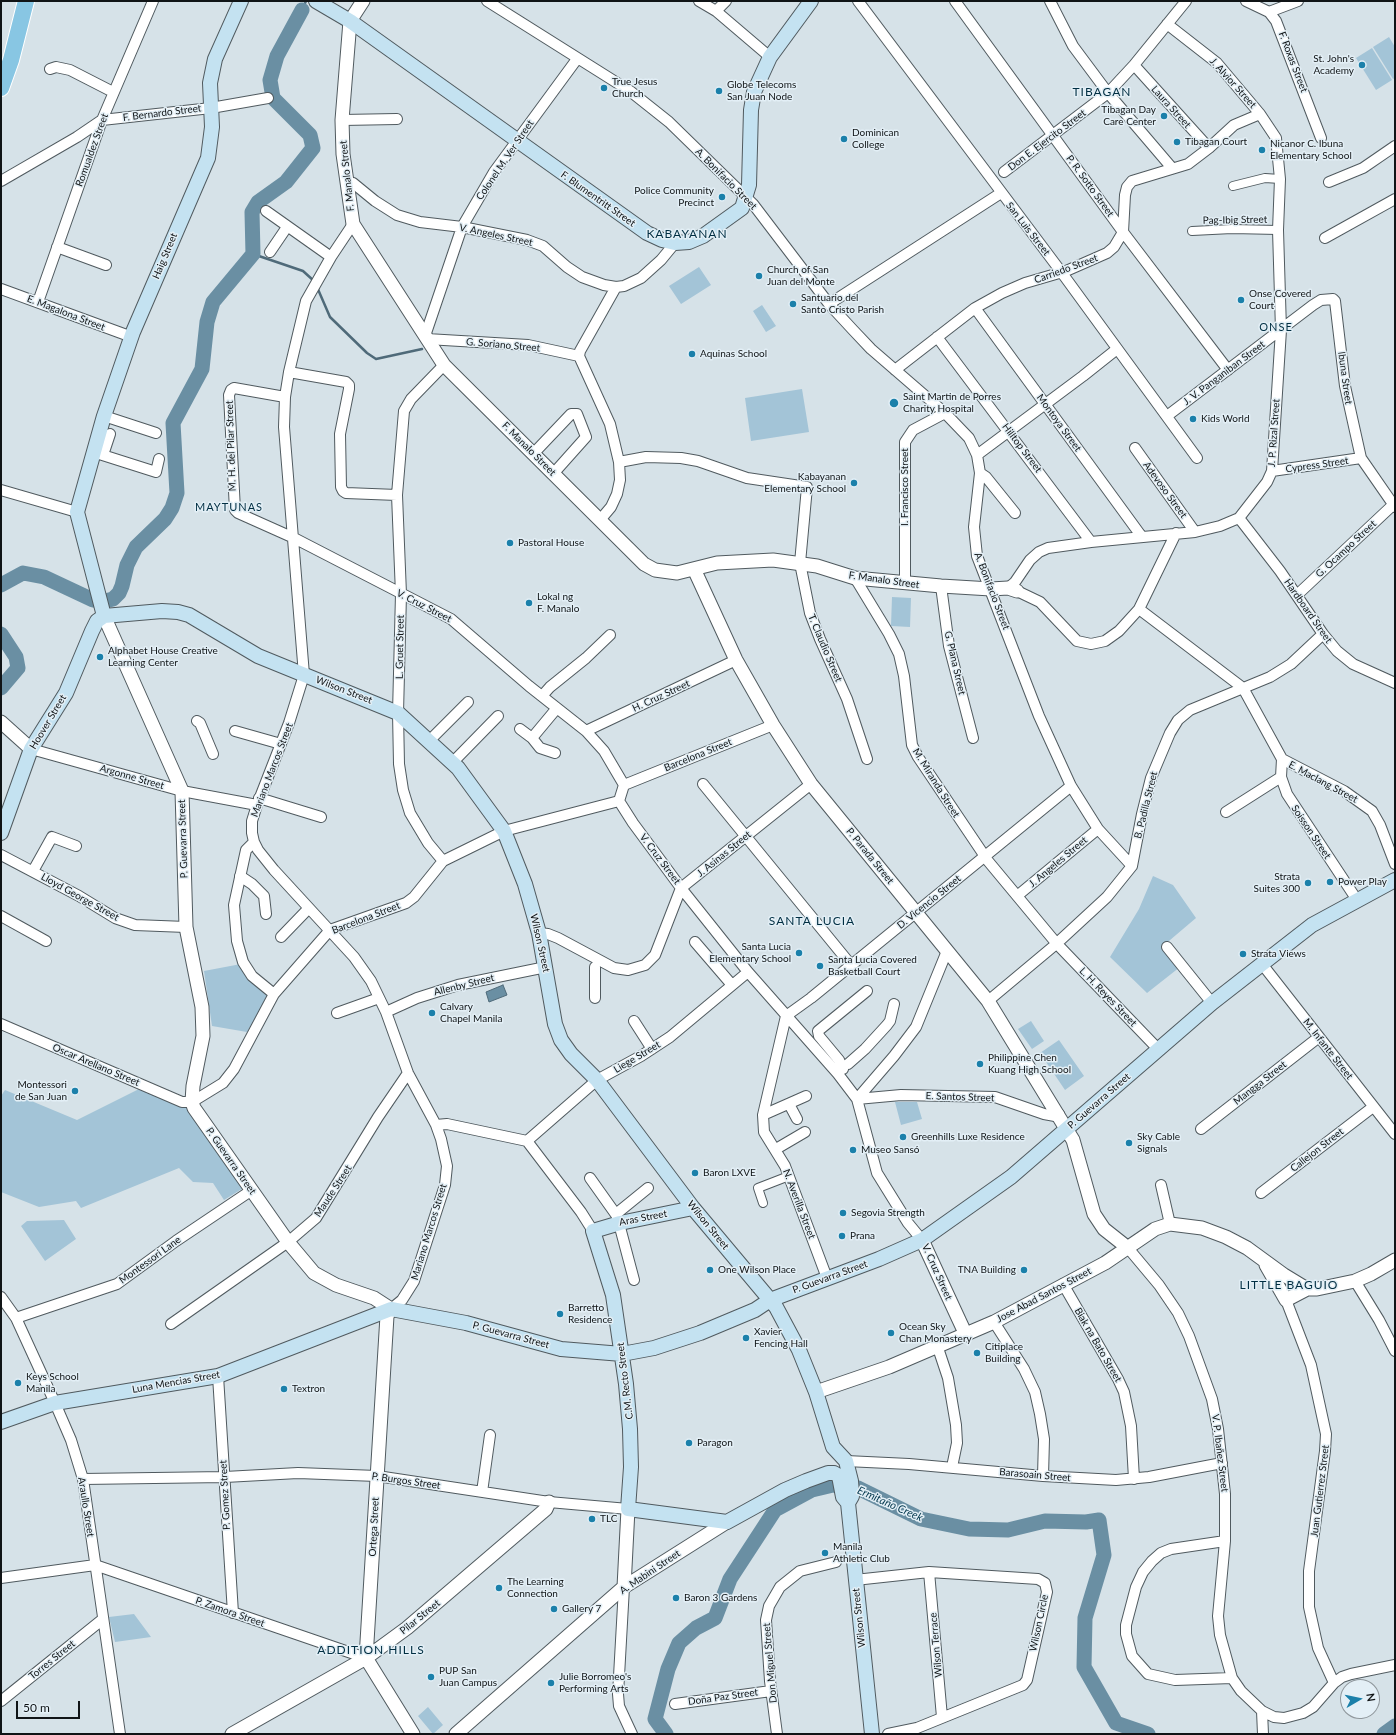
<!DOCTYPE html>
<meta charset="utf-8">
<style>
body{margin:0}
#map{position:relative;width:1396px;height:1735px;overflow:hidden;background:#d6e2e8;font-family:Lato,sans-serif}
canvas{display:block}
.frame{position:absolute;inset:0;border:2px solid #101416;pointer-events:none}
.north{position:absolute;left:1340px;top:1679px;width:40px;height:40px;box-sizing:border-box;background:#e3eff6;border:1px solid #8f979c;border-radius:50%;rotate:81deg;font-size:11px;font-weight:700;line-height:16px;text-align:center;color:#101416}
.north::after{content:'';display:block;margin:auto;width:14px;height:18px;background:#1b80aa;clip-path:polygon(50% 0,100% 100%,50% 72%,0 100%)}
.scale{position:absolute;left:16px;top:1701px;width:64px;height:18px;box-sizing:border-box;border:2px solid #101416;border-top:0;padding-left:5px;font-size:12px;line-height:14px;white-space:nowrap;color:#101416;-webkit-text-stroke:3px #e3eff6;paint-order:stroke}
</style>
<div id="map">
<canvas width="1396" height="1735"></canvas>
<div class="frame"></div>
<div class="north">N</div>
<div class="scale">50 m</div>
</div>
<script>
const context = document.querySelector('canvas').getContext('2d');
context.lineJoin = 'round';
function fill(path, color) { context.fillStyle = color; context.fill(path, 'evenodd'); }
const toPath = rows => new Path2D(rows.map(r => 'M' + r).join(''));
function strokePath(path, color, width, dash) { context.strokeStyle = color; context.lineWidth = width; context.lineCap = dash ? 'butt' : 'round'; context.setLineDash(dash || []); context.stroke(path); }
function write(font, color, halo, rows, align = 'center') {
  context.font = font + ' Lato,sans-serif'; context.lineWidth = 3; context.setLineDash([]); context.textBaseline = 'middle'; context.strokeStyle = halo; context.fillStyle = color; for (const [text, x, y, turn = 0] of rows) {
    context.save(); context.translate(x, y); context.rotate((+turn || 0) * Math.PI / 180); context.textAlign = isNaN(turn) ? turn : align; if (halo) context.strokeText(text, 0, 0); context.fillText(text, 0, 0); context.restore();
  }
}
const green = toPath([
 [1389,37,1395,47,1395,78,1393,79,1373,47],
 [1372,48,1392,80,1376,90,1356,58],
 [699,267,711,285,681,304,669,286],
 [762,305,776,326,766,332,753,311],
 [802,389,809,432,751,441,745,398],
 [892,597,911,598,910,627,891,626],
 [1153,876,1173,885,1196,918,1163,946,1180,967,1147,993,1110,957,1139,909],
 [241,964,249,980,270,993,247,1032,212,1026,204,971],
 [1031,1021,1044,1041,1032,1049,1018,1029],
 [1059,1040,1084,1076,1065,1090,1040,1053],
 [139,1089,185,1103,245,1187,224,1200,213,1183,193,1182,179,1168,81,1208,76,1201,39,1207,1,1192,1,1096,5,1090,77,1120],
 [895,1102,917,1102,922,1119,901,1125],
 [64,1220,76,1239,45,1261,21,1226,27,1221],
 [134,1614,151,1637,115,1642,109,1617],
 [428,1707,443,1725,433,1734,418,1716]
]);
const water = toPath([
 [503,985,507,995,489,1002,486,992,503,985]
]);
const stream = toPath([
 [302,10,306,1],
 [253,254,303,271,314,281],
 [317,287,330,317,367,353,376,359,422,349]
]);
const river = toPath([
 [1,585,23,573,44,577,93,600,98,601],
 [105,601,113,599,119,593,122,586,127,565,136,547,165,519,172,508,177,493,173,423,202,369,207,322,213,302,253,254,252,212,258,202,286,182,313,148,310,135,273,98,270,80,277,56,302,10],
 [1,634,16,657,18,668,1,688],
 [666,1734,655,1719,668,1669,679,1643,696,1628,715,1618,730,1579,775,1510,812,1490,833,1485,858,1488,921,1519,969,1529,1008,1530,1045,1521,1086,1522,1099,1520,1104,1555,1085,1618,1084,1667,1116,1723,1148,1734],
 [1384,1734,1395,1726]
]);
const pedestrian = toPath([
 [1233,186,1265,178,1280,179],
 [1192,231,1232,229,1278,230],
 [763,1203,758,1188,789,1176]
]);
const minor = toPath([
 [487,1,630,91,669,122,753,204,829,304,853,330,871,349,945,413,969,438,977,455,980,473,974,527,977,556,1039,716,1071,786,1098,829,1132,866],
 [699,1,716,11,770,57],
 [858,1,1062,273,1197,458],
 [955,1,1123,232,1228,370],
 [1050,1,1073,46,1108,93,1172,168],
 [1246,1,1269,12,1276,21,1321,138],
 [716,11,726,1],
 [1269,12,1298,1],
 [1134,65,1209,148],
 [50,69,56,67,70,70,113,92],
 [342,120,397,119],
 [1004,172,1108,93,1134,65,1186,1],
 [1,181,77,137,102,120,211,108,268,98],
 [1329,182,1363,168,1395,146],
 [346,183,353,183,375,201,397,215,420,222,462,227,527,240,543,246,567,267,582,277,604,285,616,287,624,286,641,278,661,260,675,243],
 [266,211,331,257],
 [353,224,331,257,306,301,289,372,285,397,284,427,304,675,289,723,257,805,252,821,252,833,254,842,258,850,274,870,354,957,371,981,386,1012,408,1073,436,1125,441,1139,447,1166,445,1185,414,1281,402,1300,391,1309],
 [1325,238,1395,199],
 [57,247,106,265],
 [270,252,287,227],
 [1,289,132,337],
 [38,302,102,120,153,1],
 [829,304,1001,193],
 [975,308,1142,537],
 [425,336,462,227,494,172,577,59],
 [937,337,1091,542],
 [427,339,528,345,579,356],
 [895,370,975,308,1002,293,1025,283,1066,271,1107,253,1114,247,1123,232,1125,195,1127,187,1132,181,1188,164,1209,148,1234,125,1260,114],
 [289,372,346,382,349,385,349,389,340,434,341,487,343,491,346,493,397,495],
 [285,397,234,388,231,390,229,395,235,510,238,513,294,538,451,619,529,686,586,731,604,751,624,785,619,801,633,823,681,888,748,972,838,1074,857,1099,877,1173,908,1223,922,1240],
 [104,416,156,433],
 [1167,416,1313,305,1321,300,1333,299,1335,301,1345,386,1361,458,1395,507],
 [1135,448,1195,532],
 [93,452,156,472,159,459],
 [533,454,571,414,577,414,586,437,553,474],
 [103,455,110,434],
 [977,455,1083,376,1117,349],
 [619,462,646,457,681,458,698,461,747,478,807,487,800,563,810,613,820,639,847,699,867,759],
 [1272,471,1361,458],
 [980,473,986,477,1015,513],
 [1,490,77,512],
 [1239,518,1280,571,1323,634,1337,651,1353,664,1395,683],
 [600,520,611,507,617,494,620,480,619,462,610,424,579,356,580,351,616,287],
 [855,578,889,634,899,654,904,676,912,745,918,757,988,861,1057,944,1159,1050],
 [905,584,905,442,913,430,945,413],
 [941,586,949,646,973,738],
 [1008,588,1015,582,1030,560,1039,552,1048,548,1091,542,1195,532,1220,526,1239,518,1267,482,1272,471,1281,330,1278,230,1280,179,1276,138,1260,114,1217,63,1167,24],
 [1017,591,1040,602,1077,641,1091,644,1105,641,1119,631,1139,609,1176,533],
 [1297,595,1395,503],
 [1139,609,1243,688,1282,759,1344,791,1372,811,1380,825,1395,864],
 [542,696,550,687,586,658,610,635],
 [197,721,200,723,213,754],
 [520,729,532,738,540,748,555,753],
 [235,731,281,744],
 [586,731,736,660],
 [532,738,557,708],
 [429,741,468,702],
 [31,749,182,791,257,805],
 [1282,759,1281,777,1287,794,1357,900],
 [452,763,498,716],
 [703,784,851,965],
 [624,785,773,725],
 [259,798,321,817],
 [1226,812,1281,777],
 [254,842,246,850,234,905,237,941,243,962,252,976,274,994],
 [1,855,79,896,115,918,135,925,186,927],
 [443,861,428,843,410,813,403,790,399,764,398,713,401,594,397,495,404,411,411,399,444,365],
 [33,871,52,837,76,846],
 [240,876,252,884,264,896,266,914],
 [1017,896,1098,829],
 [1,916,46,941],
 [539,933,548,934,558,938,614,968,628,970,645,965,655,955,681,888,811,784],
 [281,937,309,908],
 [695,942,732,985],
 [1167,947,1212,1003],
 [1262,964,1395,1134],
 [595,967,595,998],
 [988,1001,1055,945,1107,897,1132,866,1142,814,1151,778,1170,733,1178,720,1190,710,1270,677,1291,664,1323,634],
 [386,1012,417,998,458,985,546,967],
 [337,1013,379,998],
 [786,1016,811,998,1071,786],
 [786,1016,763,1115,764,1132,785,1166,827,1278],
 [634,1021,652,1049],
 [1,1024,182,1102,192,1102,223,1083,234,1069,274,994,330,930,406,903,414,897,443,861,504,831,619,801],
 [848,1064,865,1049,887,1025,890,1021,894,1004],
 [843,1069,839,1060,819,1036,818,1031,867,991],
 [857,1099,901,1095,995,1097,1044,1114,1055,1116,1059,1114],
 [857,1099,894,1056,916,1027,947,951],
 [789,1104,797,1119],
 [763,1115,806,1096],
 [436,1125,447,1124,527,1141,581,1212,593,1231],
 [1201,1129,1319,1037],
 [527,1141,597,1080,641,1056,670,1037,748,972],
 [776,1149,805,1132],
 [590,1178,617,1216,634,1280],
 [1161,1185,1170,1224],
 [1261,1193,1373,1107],
 [616,1214,648,1188],
 [1128,1248,1159,1285,1178,1313,1189,1336,1212,1399,1218,1429,1225,1494,1225,1541,1218,1616,1220,1635,1232,1678,1241,1691,1262,1711,1274,1717,1284,1718,1303,1713,1313,1707,1334,1683,1342,1677,1351,1674,1395,1665],
 [1355,1281,1379,1320,1395,1351],
 [1063,1284,1118,1379,1124,1392,1131,1426,1134,1479],
 [1,1297,16,1318,55,1403,71,1440,83,1479,120,1734],
 [1286,1300,1311,1365,1326,1434,1325,1451,1309,1571,1309,1607,1318,1648,1334,1683],
 [16,1318,117,1284,176,1241,252,1190],
 [994,1322,1024,1369,1035,1392,1040,1414,1044,1439,1043,1476],
 [171,1324,288,1242,316,1218,378,1117,408,1073],
 [938,1348,948,1378,956,1425,957,1443,952,1467],
 [218,1376,233,1613],
 [846,1461,909,1464,1043,1476,1116,1480,1149,1477,1222,1463],
 [83,1479,225,1477,298,1473,377,1476,549,1502,628,1509],
 [482,1492,490,1435],
 [1225,1541,1171,1549,1161,1553,1152,1561,1143,1572,1136,1587,1126,1625,1126,1634,1132,1656,1148,1674,1175,1680,1232,1678],
 [929,1572,942,1717],
 [1,1578,95,1565,366,1658],
 [855,1580,929,1572,1038,1579,1045,1583,1047,1592,1027,1680,1023,1685,917,1728,888,1734],
 [624,1587,618,1694,619,1706,632,1734],
 [1,1701,103,1619],
 [675,1704,771,1691],
 [1262,1711,1263,1734],
 [777,1734,770,1681,766,1620,769,1606,780,1587,800,1571,836,1562]
]);
const tertiary = toPath([
 [363,1,350,21,342,120,343,154,353,224,444,365,644,564,655,570,677,573,717,563,773,560,817,566,855,578,941,586,991,589,1008,588,1017,591],
 [694,569,736,660,773,725,811,784,988,1001,1073,1140,1094,1214,1104,1229,1128,1248],
 [104,616,182,791,186,927,202,1007,203,1036,193,1086,192,1102,194,1108,288,1242,314,1273,336,1285,374,1298,391,1309,387,1316,366,1658,413,1734],
 [1,722,31,749],
 [922,1240,966,1335],
 [1266,1265,1286,1300,1307,1289,1317,1289,1355,1281,1371,1274,1395,1260],
 [816,1392,889,1367,994,1322,1105,1263,1155,1229,1170,1224,1202,1228,1226,1237,1247,1248,1284,1275,1307,1289],
 [624,1587,628,1509],
 [232,1734,366,1658,407,1628,546,1509,549,1502],
 [456,1734,624,1587,727,1522]
]);
const secondary = toPath([
 [316,1,350,21,647,233,662,240,675,243,689,242,703,236,742,208,749,185,751,110,754,92,770,57,811,1],
 [104,616,77,512,104,416,133,332,208,158,212,127,210,83,215,59,241,1],
 [1,833,31,749,66,693,92,631,97,621,104,616,162,611,178,612,189,615,258,656,398,713,458,768,504,831,525,884,539,933,555,1024,561,1040,571,1054,597,1080,693,1208,776,1307,799,1350,816,1392,833,1447,846,1461,851,1481,852,1493,852,1496,848,1503],
 [693,1208,620,1223,593,1231,613,1295,626,1384,630,1429,631,1467,628,1509,727,1522,785,1490,806,1481,828,1473,834,1473,839,1476,843,1497,848,1503,872,1734],
 [1,1422,55,1403,218,1376,391,1309,466,1323,561,1349,622,1354,654,1348,700,1333,755,1310,770,1300,879,1259,922,1240,1011,1177,1212,1003,1312,925,1395,880]
]);
const primary = toPath([
 [1,88,11,60,26,1]
]);
const markers = [
 [1362,65,4,"#1b80aa"],
 [604,88,4,"#1b80aa"],
 [719,91,4,"#1b80aa"],
 [1164,116,4,"#1b80aa"],
 [844,139,4,"#1b80aa"],
 [1177,142,4,"#1b80aa"],
 [1262,150,4,"#1b80aa"],
 [722,197,4,"#1b80aa"],
 [759,276,4,"#1b80aa"],
 [1241,300,4,"#1b80aa"],
 [793,304,4,"#1b80aa"],
 [692,354,4,"#1b80aa"],
 [894,403,5,"#1b80aa"],
 [1193,419,4,"#1b80aa"],
 [854,483,4,"#1b80aa"],
 [510,543,4,"#1b80aa"],
 [529,603,4,"#1b80aa"],
 [100,657,4,"#1b80aa"],
 [1330,882,4,"#1b80aa"],
 [1308,883,4,"#1b80aa"],
 [799,953,4,"#1b80aa"],
 [1243,954,4,"#1b80aa"],
 [820,966,4,"#1b80aa"],
 [432,1013,4,"#1b80aa"],
 [980,1064,4,"#1b80aa"],
 [75,1091,4,"#1b80aa"],
 [903,1137,4,"#1b80aa"],
 [1129,1143,4,"#1b80aa"],
 [853,1150,4,"#1b80aa"],
 [695,1173,4,"#1b80aa"],
 [843,1213,4,"#1b80aa"],
 [842,1236,4,"#1b80aa"],
 [710,1270,4,"#1b80aa"],
 [1024,1270,4,"#1b80aa"],
 [560,1314,4,"#1b80aa"],
 [891,1333,4,"#1b80aa"],
 [746,1338,4,"#1b80aa"],
 [977,1353,4,"#1b80aa"],
 [18,1383,4,"#1b80aa"],
 [284,1389,4,"#1b80aa"],
 [689,1443,4,"#1b80aa"],
 [592,1519,4,"#1b80aa"],
 [825,1553,4,"#1b80aa"],
 [499,1588,4,"#1b80aa"],
 [676,1598,4,"#1b80aa"],
 [554,1609,4,"#1b80aa"],
 [431,1677,4,"#1b80aa"],
 [551,1683,4,"#1b80aa"]
];
const poiNames = [
 ["St. John's",1354,59,"right"],
 ["Academy",1354,71,"right"],
 ["True Jesus",612,82],
 ["Church",612,94],
 ["Globe Telecoms",727,85],
 ["San Juan Node",727,97],
 ["Tibagan Day",1156,110,"right"],
 ["Care Center",1156,122,"right"],
 ["Dominican",852,133],
 ["College",852,145],
 ["Tibagan Court",1185,142],
 ["Nicanor C. Ibuna",1270,144],
 ["Elementary School",1270,156],
 ["Police Community",714,191,"right"],
 ["Precinct",714,203,"right"],
 ["Church of San",767,270],
 ["Juan del Monte",767,282],
 ["Onse Covered",1249,294],
 ["Court",1249,306],
 ["Santuario del",801,298],
 ["Santo Cristo Parish",801,310],
 ["Aquinas School",700,354],
 ["Saint Martin de Porres",903,397],
 ["Charity Hospital",903,409],
 ["Kids World",1201,419],
 ["Kabayanan",846,477,"right"],
 ["Elementary School",846,489,"right"],
 ["Pastoral House",518,543],
 ["Lokal ng",537,597],
 ["F. Manalo",537,609],
 ["Alphabet House Creative",108,651],
 ["Learning Center",108,663],
 ["Strata",1300,877,"right"],
 ["Suites 300",1300,889,"right"],
 ["Power Play",1338,882],
 ["Santa Lucia",791,947,"right"],
 ["Elementary School",791,959,"right"],
 ["Strata Views",1251,954],
 ["Santa Lucia Covered",828,960],
 ["Basketball Court",828,972],
 ["Calvary",440,1007],
 ["Chapel Manila",440,1019],
 ["Philippine Chen",988,1058],
 ["Kuang High School",988,1070],
 ["Montessori",67,1085,"right"],
 ["de San Juan",67,1097,"right"],
 ["Greenhills Luxe Residence",911,1137],
 ["Sky Cable",1137,1137],
 ["Signals",1137,1149],
 ["Museo Sansó",861,1150],
 ["Baron LXVE",703,1173],
 ["Segovia Strength",851,1213],
 ["Prana",850,1236],
 ["One Wilson Place",718,1270],
 ["TNA Building",1016,1270,"right"],
 ["Barretto",568,1308],
 ["Residence",568,1320],
 ["Ocean Sky",899,1327],
 ["Chan Monastery",899,1339],
 ["Xavier",754,1332],
 ["Fencing Hall",754,1344],
 ["Citiplace",985,1347],
 ["Building",985,1359],
 ["Keys School",26,1377],
 ["Manila",26,1389],
 ["Textron",292,1389],
 ["Paragon",697,1443],
 ["TLC",600,1519],
 ["Manila",833,1547],
 ["Athletic Club",833,1559],
 ["The Learning",507,1582],
 ["Connection",507,1594],
 ["Baron 3 Gardens",684,1598],
 ["Gallery 7",562,1609],
 ["PUP San",439,1671],
 ["Juan Campus",439,1683],
 ["Julie Borromeo's",559,1677],
 ["Performing Arts",559,1689]
];
const streetNames = [
 ["F. Roxas Street",1293,62,69],
 ["J. Alvior Street",1233,83,48],
 ["Laura Street",1171,107,48],
 ["F. Bernardo Street",162,113,-7],
 ["Don E. Ejercito Street",1047,140,-37],
 ["Romualdez Street",92,150,-70],
 ["Colonel M. Ver Street",505,160,-56],
 ["F. Manalo Street",347,176,-96],
 ["A. Bonifacio Street",726,179,45],
 ["P. R. Sotto Street",1090,186,54],
 ["F. Blumentritt Street",598,199,35],
 ["Pag-Ibig Street",1235,220,-1],
 ["San Luis Street",1028,229,52],
 ["V. Angeles Street",496,235,12],
 ["Haig Street",165,256,-67],
 ["Carriedo Street",1066,269,-20],
 ["E. Magalona Street",66,313,21],
 ["G. Soriano Street",503,345,5],
 ["J. V. Panganiban Street",1224,373,-37],
 ["Ibuna Street",1345,378,82],
 ["Montoya Street",1059,423,54],
 ["J. P. Rizal Street",1274,433,-86],
 ["M. H. del Pilar Street",231,446,-92],
 ["Hilltop Street",1022,448,53],
 ["F. Manalo Street",529,449,45],
 ["Cypress Street",1317,465,-8],
 ["I. Francisco Street",905,487,-90],
 ["Adevoso Street",1165,490,54],
 ["G. Ocampo Street",1346,549,-43],
 ["F. Manalo Street",884,580,8],
 ["A. Bonifacio Street",992,591,69],
 ["V. Cruz Street",424,606,27],
 ["Hardboard Street",1308,611,55],
 ["L. Gruet Street",400,647,-89],
 ["T. Claudio Street",825,648,67],
 ["G. Plana Street",955,663,77],
 ["Wilson Street",344,690,21],
 ["H. Cruz Street",661,696,-25],
 ["Hoover Street",48,722,-59],
 ["Barcelona Street",698,755,-22],
 ["Mariano Marcos Street",272,770,-69],
 ["Argonne Street",132,777,16],
 ["E. Maclang Street",1323,782,28],
 ["M. Miranda Street",936,783,58],
 ["B. Padilla Street",1146,805,-76],
 ["Soisson Street",1311,832,56],
 ["P. Guevarra Street",183,839,-92],
 ["J. Asinas Street",724,854,-39],
 ["P. Parada Street",870,856,51],
 ["V. Cruz Street",660,859,53],
 ["J. Angeles Street",1058,862,-40],
 ["Lloyd George Street",80,897,29],
 ["D. Vicencio Street",929,902,-39],
 ["Barcelona Street",366,918,-21],
 ["Wilson Street",540,943,77],
 ["Allenby Street",464,985,-14],
 ["L. H. Reyes Street",1108,997,46],
 ["M. Infante Street",1328,1049,52],
 ["Liege Street",637,1057,-31],
 ["Oscar Arellano Street",96,1065,23],
 ["Mangga Street",1260,1083,-38],
 ["E. Santos Street",960,1097,2],
 ["P. Guevarra Street",1099,1101,-41],
 ["Callejon Street",1317,1150,-38],
 ["P. Guevarra Street",231,1161,55],
 ["Maude Street",333,1191,-57],
 ["N. Averilla Street",799,1204,69],
 ["Aras Street",643,1218,-11],
 ["Wilson Street",708,1225,51],
 ["Mariano Marcos Street",429,1232,-73],
 ["Montessori Lane",150,1260,-36],
 ["V. Cruz Street",937,1272,66],
 ["P. Guevarra Street",830,1277,-20],
 ["Jose Abad Santos Street",1044,1295,-28],
 ["P. Guevarra Street",511,1335,15],
 ["Biak na Bato Street",1098,1345,60],
 ["C.M. Recto Street",625,1381,-97],
 ["Luna Mencias Street",176,1382,-10],
 ["V. P. Ibañez Street",1220,1453,83],
 ["Barasoain Street",1035,1475,5],
 ["P. Burgos Street",406,1481,8],
 ["Juan Gutierrez Street",1320,1491,-83],
 ["P. Gomez Street",225,1495,-93],
 ["Araullo Street",86,1507,81],
 ["Ortega Street",374,1527,-87],
 ["A. Mabini Street",650,1572,-34],
 ["P. Zamora Street",230,1612,19],
 ["Pilar Street",420,1617,-39],
 ["Wilson Street",859,1618,-96],
 ["Wilson Circle",1039,1623,-78],
 ["Wilson Terrace",936,1645,-95],
 ["Torres Street",52,1660,-39],
 ["Don Miguel Street",770,1663,-95],
 ["Doña Paz Street",723,1697,-8]
];
const neighbourhoodNames = [
 ["ONSE",1276,327],
 ["MAYTUNAS",229,507]
];
const waterNames = [
 ["Ermitaño Creek",890,1504,24]
];
const quarterNames = [
 ["TIBAGAN",1102,92],
 ["KABAYANAN",687,234],
 ["SANTA LUCIA",812,921],
 ["LITTLE BAGUIO",1289,1285],
 ["ADDITION HILLS",371,1650]
];
fill(green, '#a3c4d7');
fill(water, '#6a8fa3');
strokePath(water, '#4f6a79', 1);
strokePath(stream, '#4f6a79', 2.5);
strokePath(river, '#6a8fa3', 15);
strokePath(pedestrian, '#505a5f', 10);
strokePath(minor, '#505a5f', 12);
strokePath(tertiary, '#505a5f', 15);
strokePath(secondary, '#505a5f', 16);
strokePath(primary, '#fff', 18);
strokePath(pedestrian, '#fff', 8);
strokePath(minor, '#fff', 10);
strokePath(tertiary, '#fff', 13);
strokePath(secondary, '#c4e2f1', 14);
strokePath(primary, '#88c6e3', 16);
for (const [x, y, r, color] of markers) { const dot = new Path2D(); dot.arc(x, y, r, 0, 2 * Math.PI); context.fillStyle = color; context.fill(dot); strokePath(dot, '#e3eff6', 1.5); }
write('10px', '#101416', '#e3eff6', poiNames, 'left');
write('10px', '#101416', '#e3eff6', streetNames);
context.letterSpacing = '1px';
write('11px', '#002e42', '#e3eff6', neighbourhoodNames);
context.letterSpacing = '0px';
write('italic 11px', '#00364c', '#e3eff6', waterNames);
context.letterSpacing = '1px';
write('12px', '#002e42', '#e3eff6', quarterNames);
context.letterSpacing = '0px';
</script>
